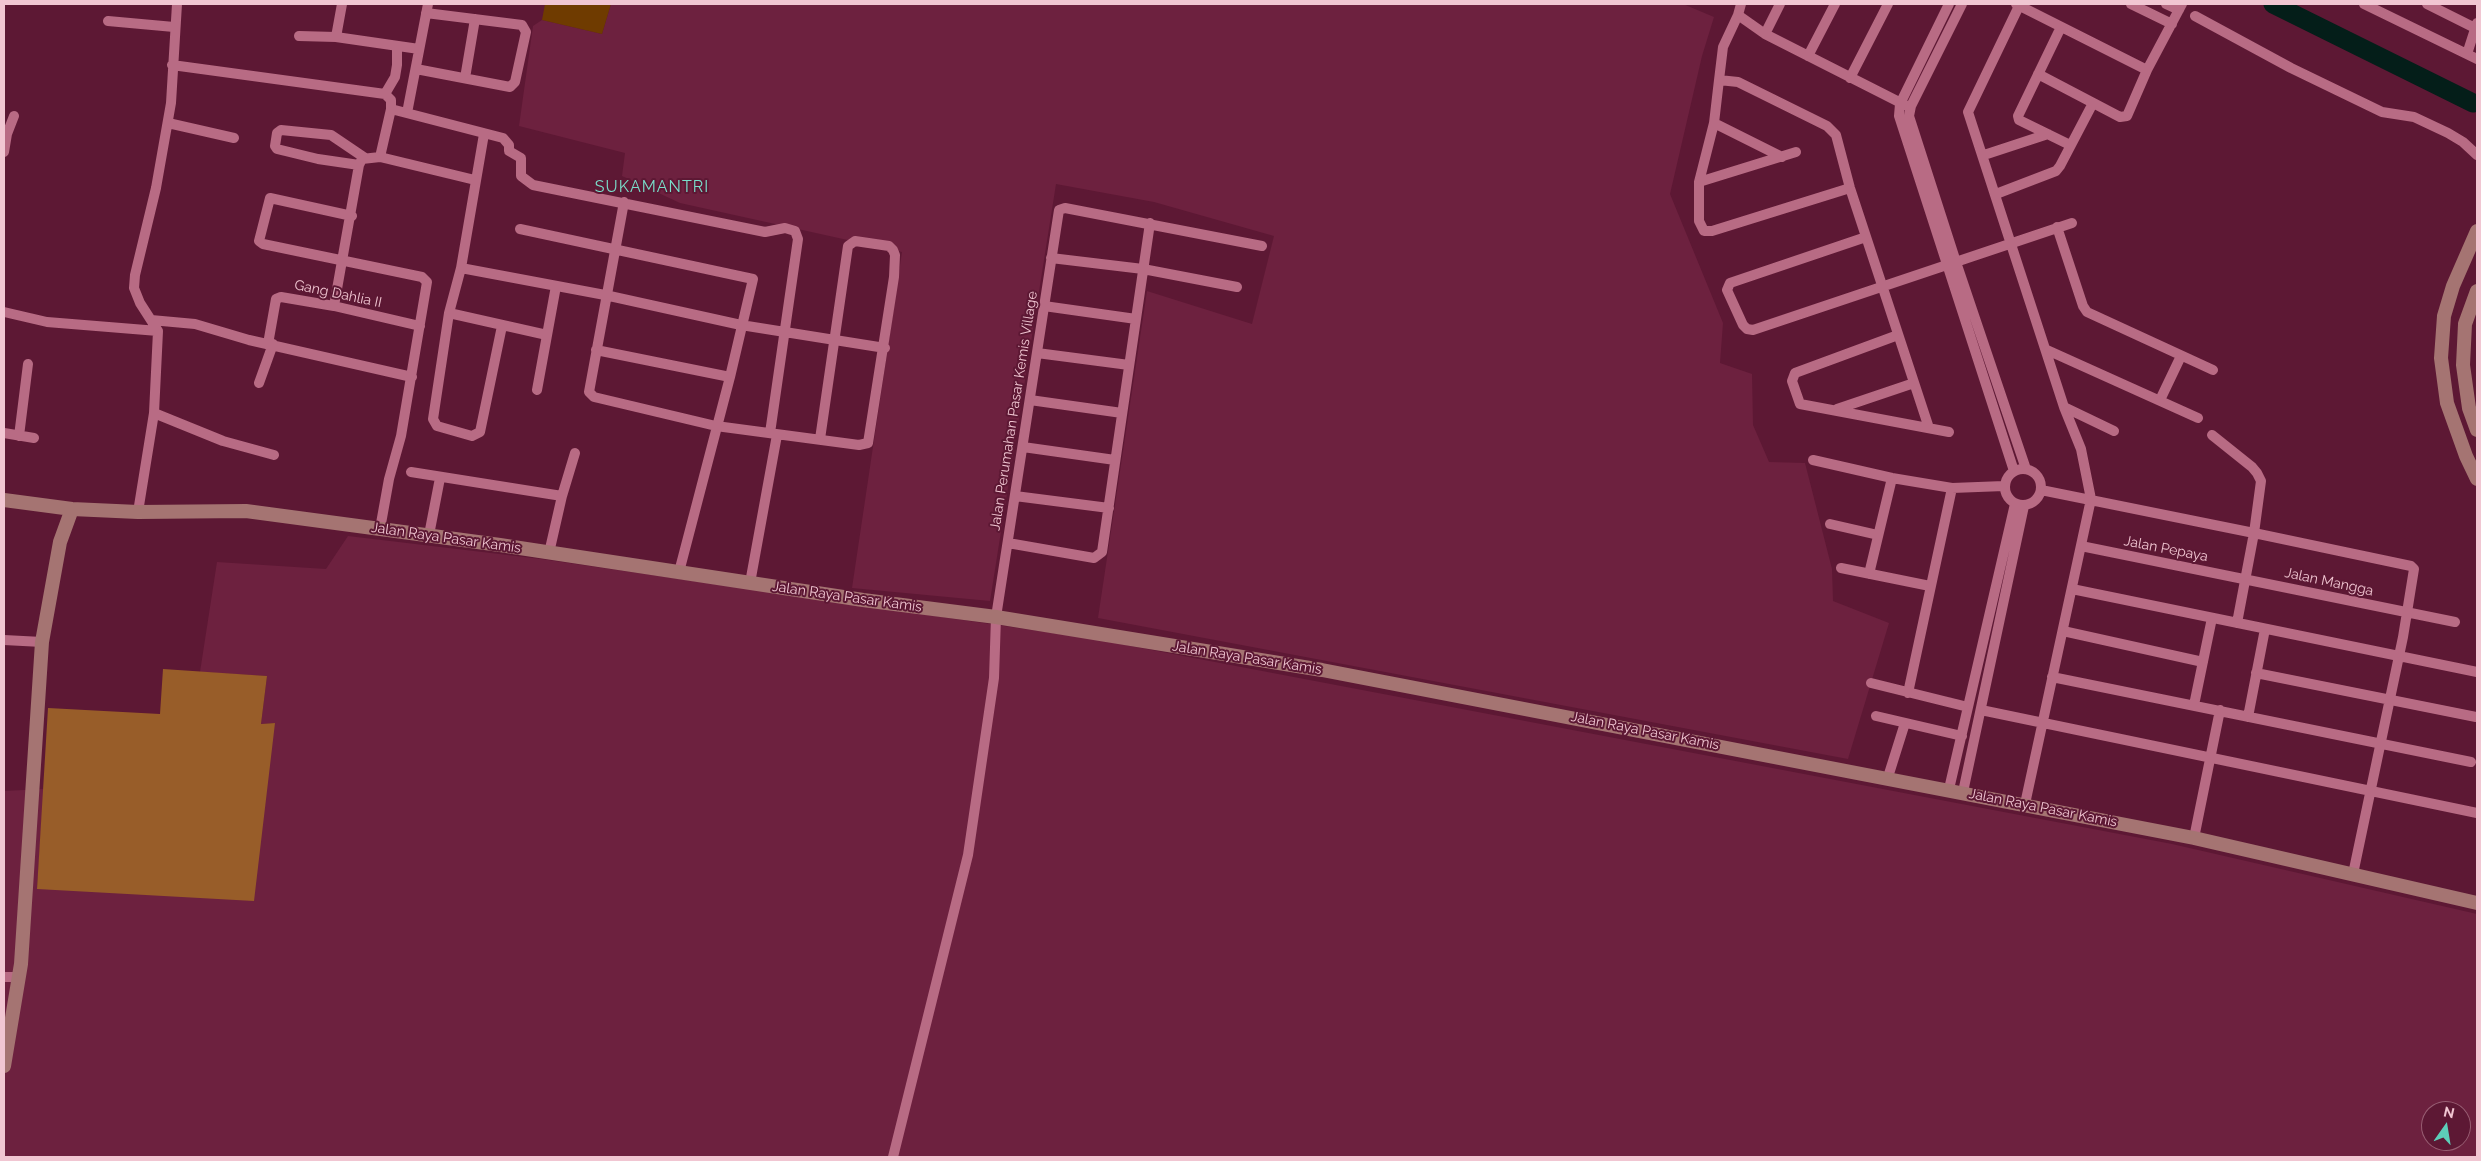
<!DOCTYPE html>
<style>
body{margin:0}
#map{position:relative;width:2481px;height:1161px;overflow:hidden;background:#5d1834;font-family:Raleway,sans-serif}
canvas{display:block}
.frame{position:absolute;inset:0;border:5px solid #f1c6d2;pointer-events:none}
.north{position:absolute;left:2421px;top:1101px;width:50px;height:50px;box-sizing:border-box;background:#5d1834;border:1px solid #985e73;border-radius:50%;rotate:13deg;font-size:14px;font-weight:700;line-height:20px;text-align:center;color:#f1c6d2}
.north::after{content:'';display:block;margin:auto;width:18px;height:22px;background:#5dceb9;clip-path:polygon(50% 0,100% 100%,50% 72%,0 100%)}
</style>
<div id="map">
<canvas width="2481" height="1161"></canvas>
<div class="frame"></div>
<div class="north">N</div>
</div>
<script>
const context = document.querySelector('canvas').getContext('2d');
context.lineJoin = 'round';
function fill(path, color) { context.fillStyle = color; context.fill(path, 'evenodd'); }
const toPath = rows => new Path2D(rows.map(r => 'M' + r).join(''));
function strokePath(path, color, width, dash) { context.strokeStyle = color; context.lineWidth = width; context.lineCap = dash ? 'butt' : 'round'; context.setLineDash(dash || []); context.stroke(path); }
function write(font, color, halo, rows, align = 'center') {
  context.font = font + ' Raleway,sans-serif'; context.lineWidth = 4; context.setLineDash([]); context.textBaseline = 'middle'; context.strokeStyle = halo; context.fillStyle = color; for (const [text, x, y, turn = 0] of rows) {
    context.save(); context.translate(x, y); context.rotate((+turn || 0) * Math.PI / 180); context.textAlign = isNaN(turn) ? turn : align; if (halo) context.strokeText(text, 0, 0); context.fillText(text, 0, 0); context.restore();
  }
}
const built = toPath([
 [611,4,1683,4,1714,17,1702,56,1670,194,1723,323,1720,363,1752,374,1753,425,1769,462,1805,463,1832,569,1833,601,1889,623,1848,759,1098,618,1147,291,1252,324,1274,236,1154,202,1056,184,990,601,852,588,902,252,680,203,622,176,625,153,519,126,533,26,542,20,602,34],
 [348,536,541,559,1094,639,2172,844,2477,914,2477,1157,4,1157,4,791,44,789,37,889,275,723,261,724,267,676,200,672,217,562,326,569],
 [2431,1111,2461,1111,2461,1141,2431,1141]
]);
const green = toPath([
 [545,4,611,4,602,34,542,20]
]);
const forest = toPath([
 [163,669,267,676,261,724,275,723,254,901,37,889,48,708,160,714]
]);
const river = toPath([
 [2273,4,2473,103]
]);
const street = toPath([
 [1741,4,1738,15,1765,34,1905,105],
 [1949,4,1900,104,1899,116,2014,471],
 [1962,4,1911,106,1909,116,1956,262,2026,469],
 [2016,4,2147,70],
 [2131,4,2172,24],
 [2166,4,2179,10],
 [2364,4,2477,59],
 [2427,4,2477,29],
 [2019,6,1968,112,2064,407,2081,449,2091,499,2025,804],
 [2195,16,2291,68,2382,112,2414,117,2448,133,2463,142,2477,155],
 [108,21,174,27],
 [2061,27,2018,116,2019,120,2070,145],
 [1765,34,1780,4],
 [299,36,336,37,419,49],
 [336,37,342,4],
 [2467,54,2477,23],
 [1808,56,1835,4],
 [172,65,385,94,391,100,391,109,380,157],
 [416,69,510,87,515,82,526,32,522,25,426,13],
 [2038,74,2120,117,2127,116,2147,70,2182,4],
 [465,78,475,19],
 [1850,78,1888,4],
 [1719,80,1723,47,1738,15],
 [385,94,395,77,397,65,397,46],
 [391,109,503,138,509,145,509,151,521,158,521,176,533,185,765,232,785,228,795,231,798,239,770,433],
 [407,113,428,4],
 [168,123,234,138],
 [1714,123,1782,157],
 [484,134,461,268,449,313,433,419,437,426,472,436,480,432,502,326],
 [4,152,7,134,14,116],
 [1984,155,2048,134],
 [359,165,318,159,277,149,275,146,277,133,281,130,331,135,365,158],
 [1699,182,1796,152],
 [1850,188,1712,231,1704,231,1699,221,1699,182,1714,123,1719,80,1738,82,1827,126,1836,135,1850,188,1929,428],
 [1996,194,2056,171,2060,166,2093,103],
 [624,202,589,392,594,397,716,426,859,445,868,443,894,277,895,255,893,250,889,246,855,241,848,246,820,439],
 [352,216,270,198,259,241,263,244,422,277,427,282,401,436,389,479,380,529],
 [2057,227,2083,306,2087,312,2213,370],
 [520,229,753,279,730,377,679,572],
 [1866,237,1730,283,1727,290,1743,325,1747,329,1753,330,2072,223],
 [1051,258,1143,269,1237,287],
 [461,268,605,295,741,325,885,348],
 [334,306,359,165,362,159,380,157,475,180],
 [1044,306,1136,319],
 [4,312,47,322,158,331],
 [449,313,547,335],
 [151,320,195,324,249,340,412,377],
 [1898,335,1795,373,1792,381,1800,404,1949,432],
 [268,344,276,299,281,297,334,306,420,326],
 [596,350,730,377],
 [2047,350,2198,418],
 [1037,353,1129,365],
 [259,383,273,344],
 [537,390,556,286],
 [1030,400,1122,413],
 [2160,400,2181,356],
 [2064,407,2114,431],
 [1837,409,1914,383],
 [154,413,223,441,274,455],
 [4,433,34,438],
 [2212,435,2252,467,2257,473,2261,481,2254,533,2237,623],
 [19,436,28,364],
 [1023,447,1115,460],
 [1813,460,1892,478,1952,488,2004,486],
 '2005 487a18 18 0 1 1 36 0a18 18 0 1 1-36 0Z',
 [411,472,562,496],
 [2041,490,2254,533,2411,566,2414,569,2403,637,2353,874],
 [1015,496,1109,508],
 [138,512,154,413,158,331,140,303,134,288,135,275,156,188,171,103,177,4],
 [1830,524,1878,535],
 [429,535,440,478],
 [1008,543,1094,558,1102,552,1150,223],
 [2081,546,2455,622],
 [549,553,562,496,575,453],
 [1841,568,1930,586],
 [1869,574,1892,478],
 [750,583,777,435],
 [2072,589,2477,672],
 [2063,631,2203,662],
 [4,640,42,642],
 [2256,673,2476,717],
 [2052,677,2471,762],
 [1871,683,1968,707],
 [1908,693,1952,488],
 [2194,705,2212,618],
 [1981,710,2477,813],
 [1876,716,1962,736],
 [2248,717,2265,629],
 [1888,777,1905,723],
 [1949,789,2015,504],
 [1963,792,2024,506],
 [2194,838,2220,710],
 [4,977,19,977],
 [893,1157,968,855,994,678,996,617,1059,210,1065,208,1262,246]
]);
const secondary = toPath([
 [2477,231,2453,286,2444,316,2441,358,2447,403,2466,456,2477,479],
 [2477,291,2465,324,2463,365,2469,408,2477,430],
 [4,500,72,509,138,512,246,511,500,545,863,600,996,617,1322,670,2194,838,2477,903],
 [4,1066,21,964,42,642,60,542,72,509]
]);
const streetNames = [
 ["Gang Dahlia II",338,294,12],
 ["Jalan Perumahan Pasar Kemis Village",1014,411,-81],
 ["Jalan Raya Pasar Kamis",446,538,8],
 ["Jalan Pepaya",2166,549,11],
 ["Jalan Mangga",2329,582,12],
 ["Jalan Raya Pasar Kamis",847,597,8],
 ["Jalan Raya Pasar Kamis",1247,658,9],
 ["Jalan Raya Pasar Kamis",1645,731,11],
 ["Jalan Raya Pasar Kamis",2043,808,11]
];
const quarterNames = [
 ["SUKAMANTRI",652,187]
];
fill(built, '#6d213f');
fill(green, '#6f3b00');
fill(forest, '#985d29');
strokePath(river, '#041e19', 19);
strokePath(street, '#b86b84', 10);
strokePath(secondary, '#a57472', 14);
write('14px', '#f1c6d2', '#5d1834', streetNames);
context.letterSpacing = '1px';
write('16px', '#7adfcb', '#5d1834', quarterNames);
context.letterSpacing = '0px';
</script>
